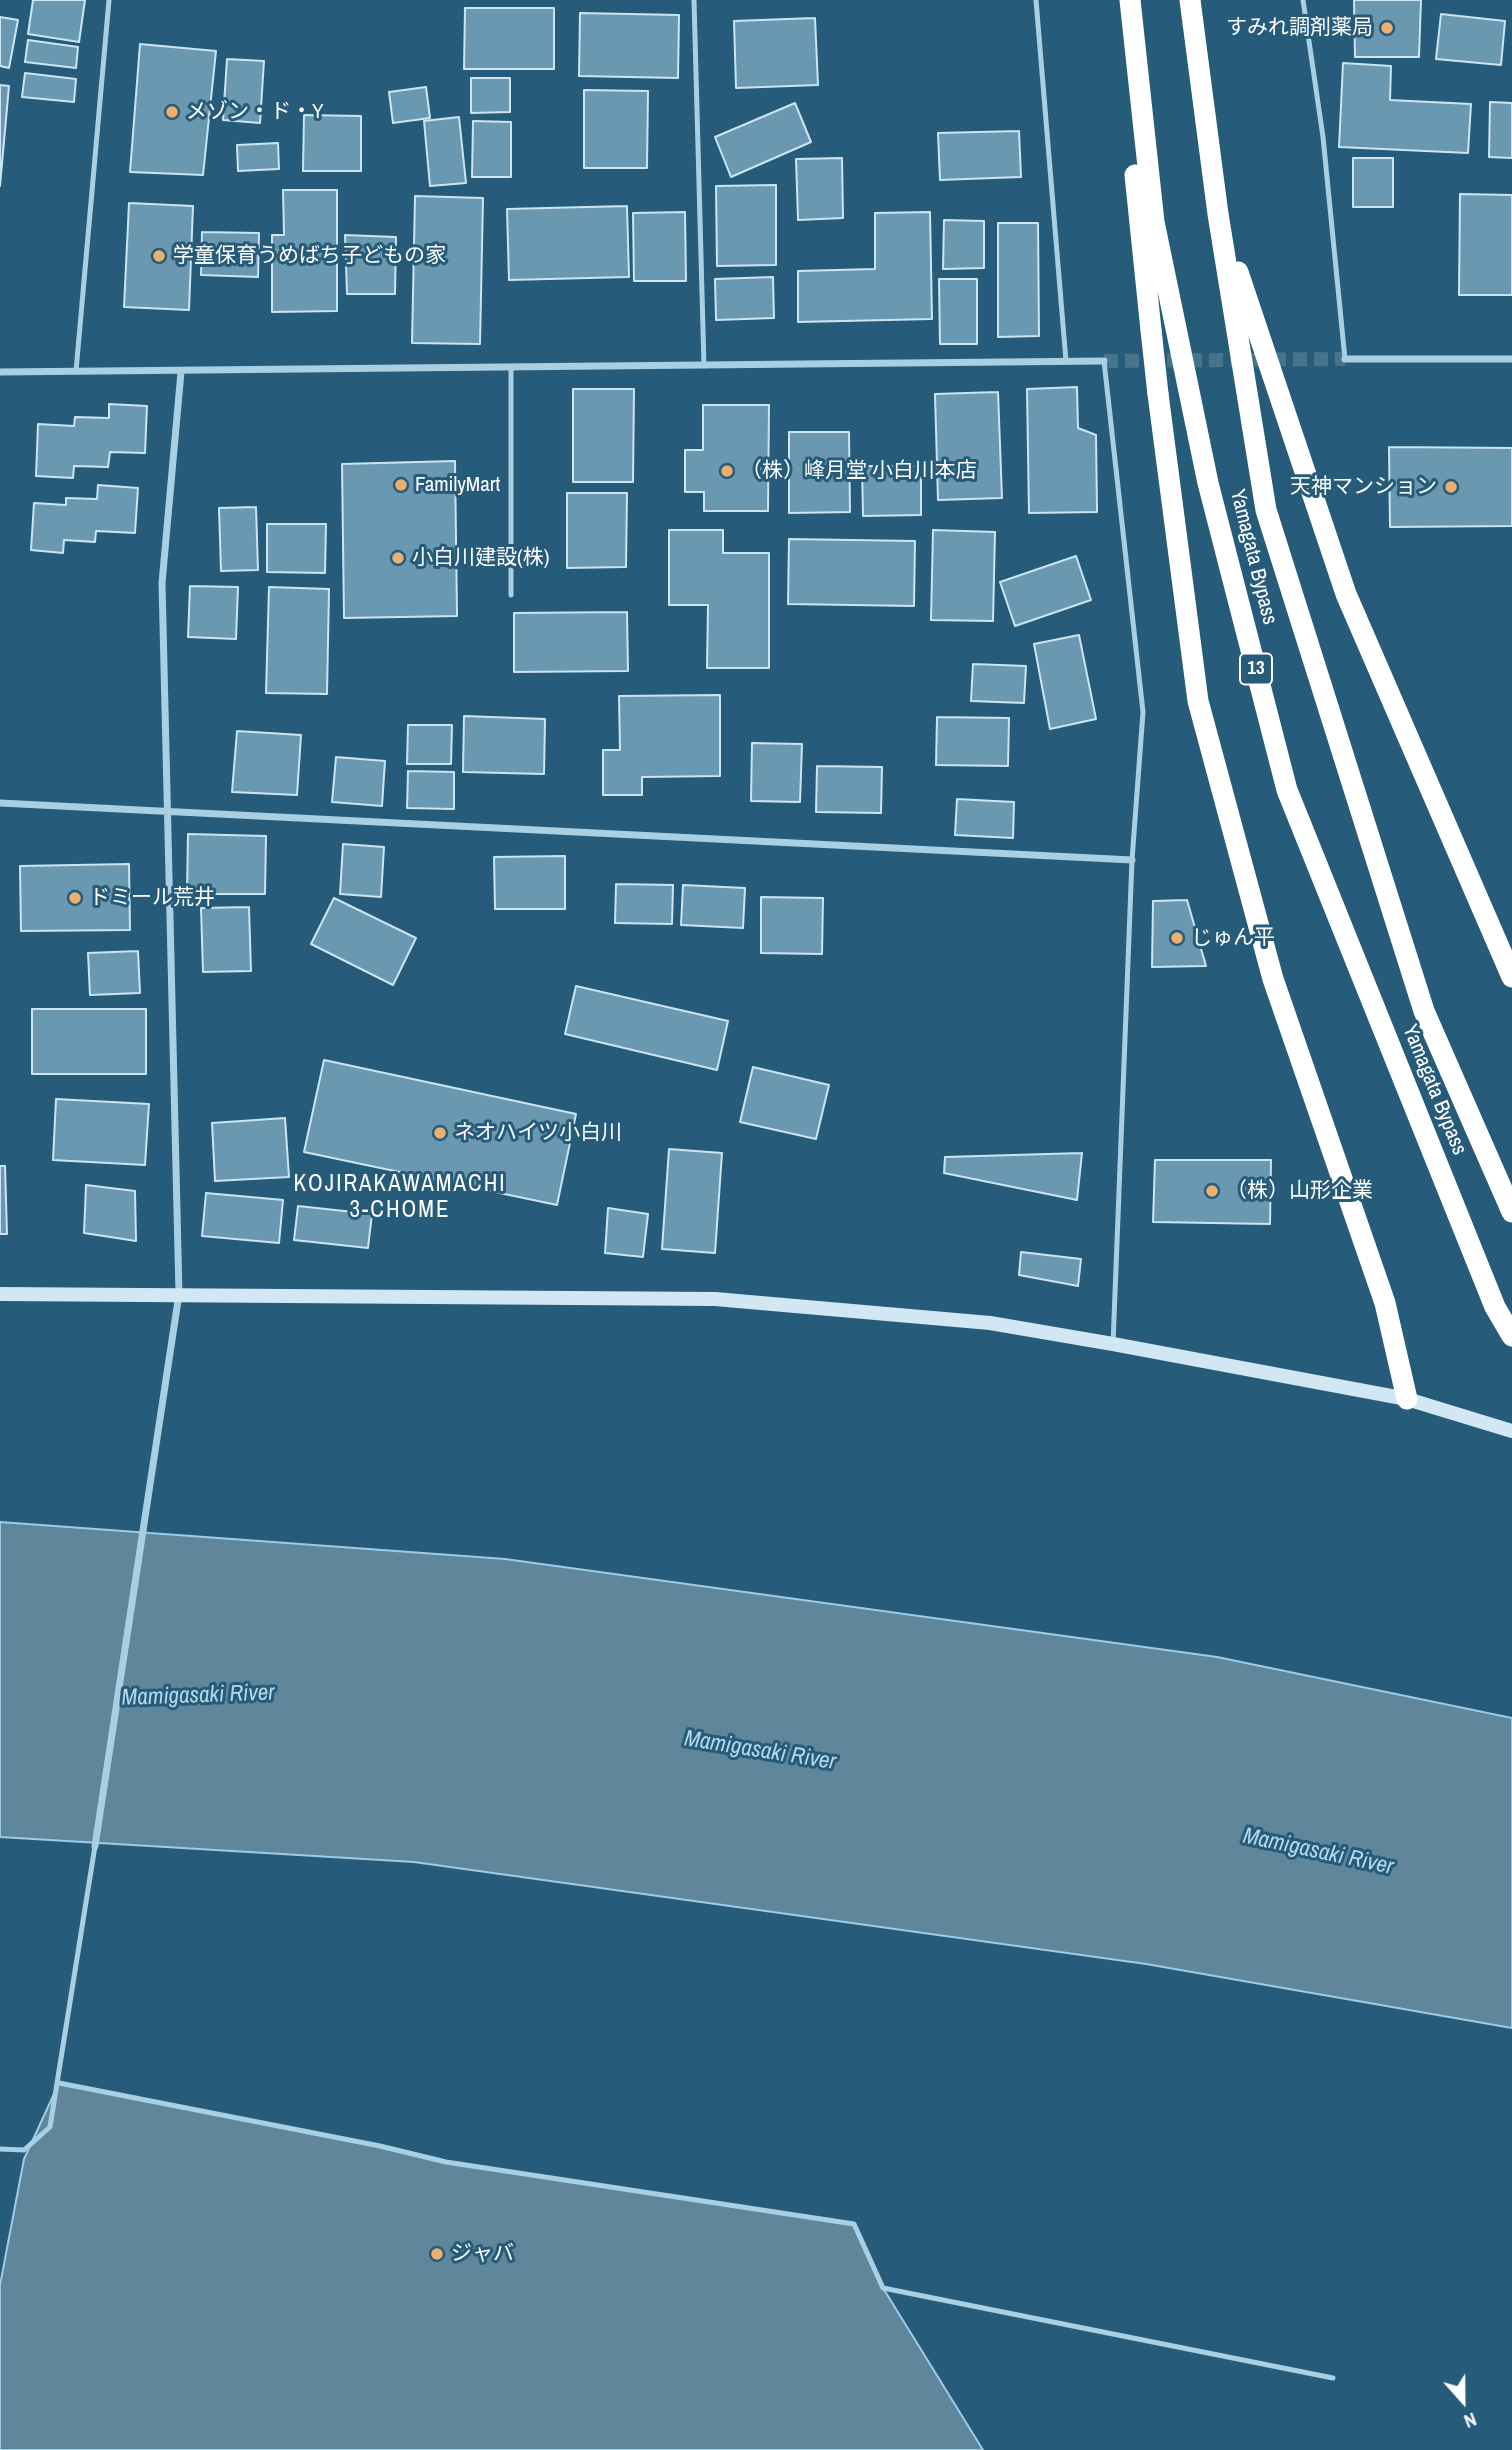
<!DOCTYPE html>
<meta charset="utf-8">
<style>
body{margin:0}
#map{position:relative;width:1512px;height:2450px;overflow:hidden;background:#265b79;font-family:"Archivo Narrow",sans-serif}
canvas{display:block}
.north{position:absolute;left:1428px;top:2366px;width:70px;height:70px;-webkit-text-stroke:5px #265b79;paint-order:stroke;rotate:159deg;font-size:19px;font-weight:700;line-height:28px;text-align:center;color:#fff}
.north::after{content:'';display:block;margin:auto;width:24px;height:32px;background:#fff;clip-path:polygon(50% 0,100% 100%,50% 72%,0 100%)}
</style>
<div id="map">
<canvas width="1512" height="2450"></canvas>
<div class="north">N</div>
</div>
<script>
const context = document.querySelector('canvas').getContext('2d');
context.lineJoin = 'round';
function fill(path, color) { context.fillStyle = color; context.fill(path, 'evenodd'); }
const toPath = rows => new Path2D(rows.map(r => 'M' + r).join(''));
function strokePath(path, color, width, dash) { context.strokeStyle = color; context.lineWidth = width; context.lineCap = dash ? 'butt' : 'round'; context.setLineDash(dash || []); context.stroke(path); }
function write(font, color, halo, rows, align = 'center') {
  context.font = font + ' "Archivo Narrow","Noto Sans JP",sans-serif'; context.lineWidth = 6; context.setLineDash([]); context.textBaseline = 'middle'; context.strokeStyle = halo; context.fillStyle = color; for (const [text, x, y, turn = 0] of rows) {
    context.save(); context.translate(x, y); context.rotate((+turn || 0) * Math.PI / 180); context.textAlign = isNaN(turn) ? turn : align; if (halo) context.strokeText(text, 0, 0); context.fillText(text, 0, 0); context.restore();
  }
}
const water = toPath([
 [0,1522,505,1559,1217,1657,1512,1718,1512,2028,1146,1964,414,1862,0,1837,0,1522],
 [59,2083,380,2146,446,2162,854,2224,883,2288,983,2450,0,2450,0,2285,24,2159,59,2083]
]);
const building = toPath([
 [33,0,85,0,79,42,28,34,33,0],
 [1354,0,1421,0,1419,57,1355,57,1354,0],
 [465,8,554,8,554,69,464,69,465,8],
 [580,13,679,15,678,78,579,76,580,13],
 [1441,14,1505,21,1501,65,1436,59,1441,14],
 [0,17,18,20,9,68,0,66,0,17],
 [815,18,818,85,736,88,734,21,815,18],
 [28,40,78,47,76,68,25,62,28,40],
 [140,44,216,51,203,175,130,172,140,44],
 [227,59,264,61,260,123,223,120,227,59],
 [1343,63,1391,66,1390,100,1471,104,1468,153,1339,147,1343,63],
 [25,73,76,79,74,102,22,97,25,73],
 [471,78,510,78,510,112,471,113,471,78],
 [0,85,9,86,0,186,0,85],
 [426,87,430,118,393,123,389,92,426,87],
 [584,90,648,91,647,168,584,168,584,90],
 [1490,102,1512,103,1512,158,1489,157,1490,102],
 [795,103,811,142,731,177,715,137,795,103],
 [304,115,361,116,361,171,303,171,304,115],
 [459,117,466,183,430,186,424,121,459,117],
 [473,121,511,122,511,177,472,177,473,121],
 [1019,131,1021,177,940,180,938,133,1019,131],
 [278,143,279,169,238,171,237,145,278,143],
 [842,158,843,218,798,220,796,159,842,158],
 [1353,158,1393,158,1393,207,1353,207,1353,158],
 [776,185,776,265,717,266,716,186,776,185],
 [283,190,337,190,337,311,272,312,272,235,284,235,283,190],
 [1460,194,1512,195,1512,295,1459,295,1460,194],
 [415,196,483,198,480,344,412,343,415,196],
 [129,203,193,206,189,310,124,307,129,203],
 [627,206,629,277,509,280,507,209,627,206],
 [685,212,686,281,634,281,633,213,685,212],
 [930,212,932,319,798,322,798,271,875,269,875,213,930,212],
 [944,220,984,221,984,268,943,269,944,220],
 [998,223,1038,223,1039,336,998,337,998,223],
 [202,232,259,233,258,277,201,275,202,232],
 [345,235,396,237,395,294,347,294,345,235],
 [773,277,774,318,716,320,715,279,773,277],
 [939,279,977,279,977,344,940,344,939,279],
 [1077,387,1078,428,1096,435,1097,512,1029,513,1027,389,1077,387],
 [573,389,634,389,633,482,573,482,573,389],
 [998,392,1002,498,938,500,935,394,998,392],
 [109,404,147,406,145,453,110,452,108,467,74,466,73,478,36,476,38,424,74,426,75,417,109,418,109,404],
 [703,405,769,405,768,511,704,511,704,492,685,492,685,450,703,450,703,405],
 [789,432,849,432,850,512,789,513,789,432],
 [1389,447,1512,448,1512,526,1390,527,1389,447],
 [455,461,457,616,344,618,342,464,455,461],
 [862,466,921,466,921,515,863,516,862,466],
 [98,485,138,488,135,533,96,531,95,542,64,540,63,553,31,550,34,503,66,505,66,498,97,499,98,485],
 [567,493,627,493,626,567,567,568,567,493],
 [256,507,258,570,221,571,219,508,256,507],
 [267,524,326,524,325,573,267,572,267,524],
 [669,530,723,530,723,553,769,553,769,668,707,668,708,605,669,605,669,530],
 [933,530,995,532,993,621,931,620,933,530],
 [789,539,915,541,914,606,788,604,789,539],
 [1076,556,1091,600,1015,626,1000,582,1076,556],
 [190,586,238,587,236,639,188,637,190,586],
 [269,587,329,589,327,694,266,693,269,587],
 [627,612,628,671,514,672,514,613,627,612],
 [1079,635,1096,719,1050,729,1034,644,1079,635],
 [973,664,1026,666,1024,703,971,701,973,664],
 [720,695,720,776,642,777,642,795,603,795,603,750,620,750,619,696,720,695],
 [464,716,545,719,544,774,463,772,464,716],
 [937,717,1009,718,1008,766,936,765,937,717],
 [408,725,452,725,451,764,407,764,408,725],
 [237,731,301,735,297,795,232,792,237,731],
 [752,743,802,744,800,802,751,801,752,743],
 [336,757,385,761,382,806,332,802,336,757],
 [817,766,882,767,881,813,816,812,817,766],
 [408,771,454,772,454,809,407,808,408,771],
 [957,799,1014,802,1013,838,955,835,957,799],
 [188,834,266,836,265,894,187,894,188,834],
 [343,844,384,847,381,897,340,894,343,844],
 [565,856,565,909,495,909,494,857,565,856],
 [129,864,130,930,21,931,20,866,129,864],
 [616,884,673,885,672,924,615,923,616,884],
 [683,885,745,888,743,928,681,925,683,885],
 [761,897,823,898,822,954,761,953,761,897],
 [334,898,416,938,393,985,311,944,334,898],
 [1187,900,1206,966,1152,967,1153,901,1187,900],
 [249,907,251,971,203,972,201,908,249,907],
 [138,951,140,993,90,995,88,953,138,951],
 [576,986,728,1021,717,1070,565,1034,576,986],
 [32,1009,146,1009,146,1074,32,1074,32,1009],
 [324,1060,576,1114,557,1205,304,1152,324,1060],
 [753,1067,829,1085,816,1139,740,1122,753,1067],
 [56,1099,149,1104,145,1165,53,1160,56,1099],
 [285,1118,289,1177,215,1181,212,1123,285,1118],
 [669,1149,722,1153,715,1253,662,1249,669,1149],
 [1082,1153,1077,1200,944,1173,945,1157,1082,1153],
 [1155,1160,1271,1160,1270,1224,1153,1222,1155,1160],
 [0,1166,5,1166,7,1234,0,1234,0,1166],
 [86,1185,135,1191,136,1241,84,1233,86,1185],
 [206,1193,283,1200,279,1243,202,1236,206,1193],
 [298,1206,372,1214,368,1248,294,1240,298,1206],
 [608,1208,648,1214,643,1257,605,1253,608,1208],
 [1021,1252,1081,1259,1078,1286,1019,1275,1021,1252]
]);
const secondaryTunnel = toPath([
 [1104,361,1345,359]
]);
const lane = toPath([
 [694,0,704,366],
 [1036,0,1066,361],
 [1303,0,1323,137,1345,359],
 [1104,361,1143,712,1132,860,1113,1344],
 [511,368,511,595],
 [76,371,109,0],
 [59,2083,380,2146,446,2162,854,2224,883,2288,1333,2378],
 [0,2149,24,2150,50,2127,95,1846]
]);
const street = toPath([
 [1345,359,1512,359],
 [0,372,1104,361],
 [0,803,1132,860],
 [95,1846,179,1294,162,583,181,372]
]);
const secondary = toPath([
 [0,1294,715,1299,990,1323,1113,1344,1407,1399,1512,1431]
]);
const highway = toPath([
 [1130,0,1154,222,1208,483,1287,790,1495,1307,1512,1336],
 [1190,0,1218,214,1266,510,1424,1011,1512,1212],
 [1135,175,1151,330],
 [1238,272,1346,594,1512,977],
 [1158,394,1198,701,1273,979,1385,1303,1407,1399]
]);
const highwayBridge = toPath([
 [1151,330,1158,394]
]);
const markers = [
 [1387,28,7,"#ecaf6e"],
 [172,112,7,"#ecaf6e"],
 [159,256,7,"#ecaf6e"],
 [727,471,7,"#ecaf6e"],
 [401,485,7,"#ecaf6e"],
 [1451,487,7,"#ecaf6e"],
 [398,558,7,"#ecaf6e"],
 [75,898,7,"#ecaf6e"],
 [1177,938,7,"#ecaf6e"],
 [440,1133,7,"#ecaf6e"],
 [1212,1191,7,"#ecaf6e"],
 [437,2254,7,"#ecaf6e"]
];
const shields = [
 [1256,669,32]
];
const shieldNames = [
 ["13",1256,669]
];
const poiNames = [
 ["すみれ調剤薬局",1373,28,"right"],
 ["メゾン・ド・Y",186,112],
 ["学童保育うめばち子どもの家",173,256],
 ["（株）峰月堂 小白川本店",741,471],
 ["FamilyMart",415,485],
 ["天神マンション",1437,487,"right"],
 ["小白川建設(株)",412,558],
 ["ドミール荒井",89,898],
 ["じゅん平",1191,938],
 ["ネオハイツ小白川",454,1133],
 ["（株）山形企業",1226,1191],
 ["ジャバ",451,2254]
];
const streetNames = [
 ["Yamagata Bypass",1253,557,76],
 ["Yamagata Bypass",1434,1090,68]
];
const neighbourhoodNames = [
 ["KOJIRAKAWAMACHI",400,1185],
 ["3-CHOME",400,1211]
];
const waterNames = [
 ["Mamigasaki River",198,1696,-2],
 ["Mamigasaki River",760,1751,9],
 ["Mamigasaki River",1318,1852,12]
];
fill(water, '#60869c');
strokePath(water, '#9dcce4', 2);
fill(building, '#6a98b1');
strokePath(building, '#cbe5f3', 2);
strokePath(secondaryTunnel, '#47748d', 14, [14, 7]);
strokePath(lane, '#a9cfe3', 5);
strokePath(street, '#a9cfe3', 7);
strokePath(secondary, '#d1e7f4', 14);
strokePath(highway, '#fff', 21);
strokePath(highwayBridge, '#fff', 21);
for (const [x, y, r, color] of markers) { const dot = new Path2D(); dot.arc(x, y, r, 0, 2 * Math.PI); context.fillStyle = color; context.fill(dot); strokePath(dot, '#265b79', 2.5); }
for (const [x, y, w] of shields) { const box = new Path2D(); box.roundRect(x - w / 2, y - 15.5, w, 31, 5); context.fillStyle = '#265b79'; context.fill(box); strokePath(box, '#fff', 2); }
write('bold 19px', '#fff', null, shieldNames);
write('21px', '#fff', '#265b79', poiNames, 'left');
write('21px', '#fff', '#265b79', streetNames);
context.letterSpacing = '2px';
write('23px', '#fff', '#265b79', neighbourhoodNames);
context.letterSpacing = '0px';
write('italic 23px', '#b4d8eb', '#265b79', waterNames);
</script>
